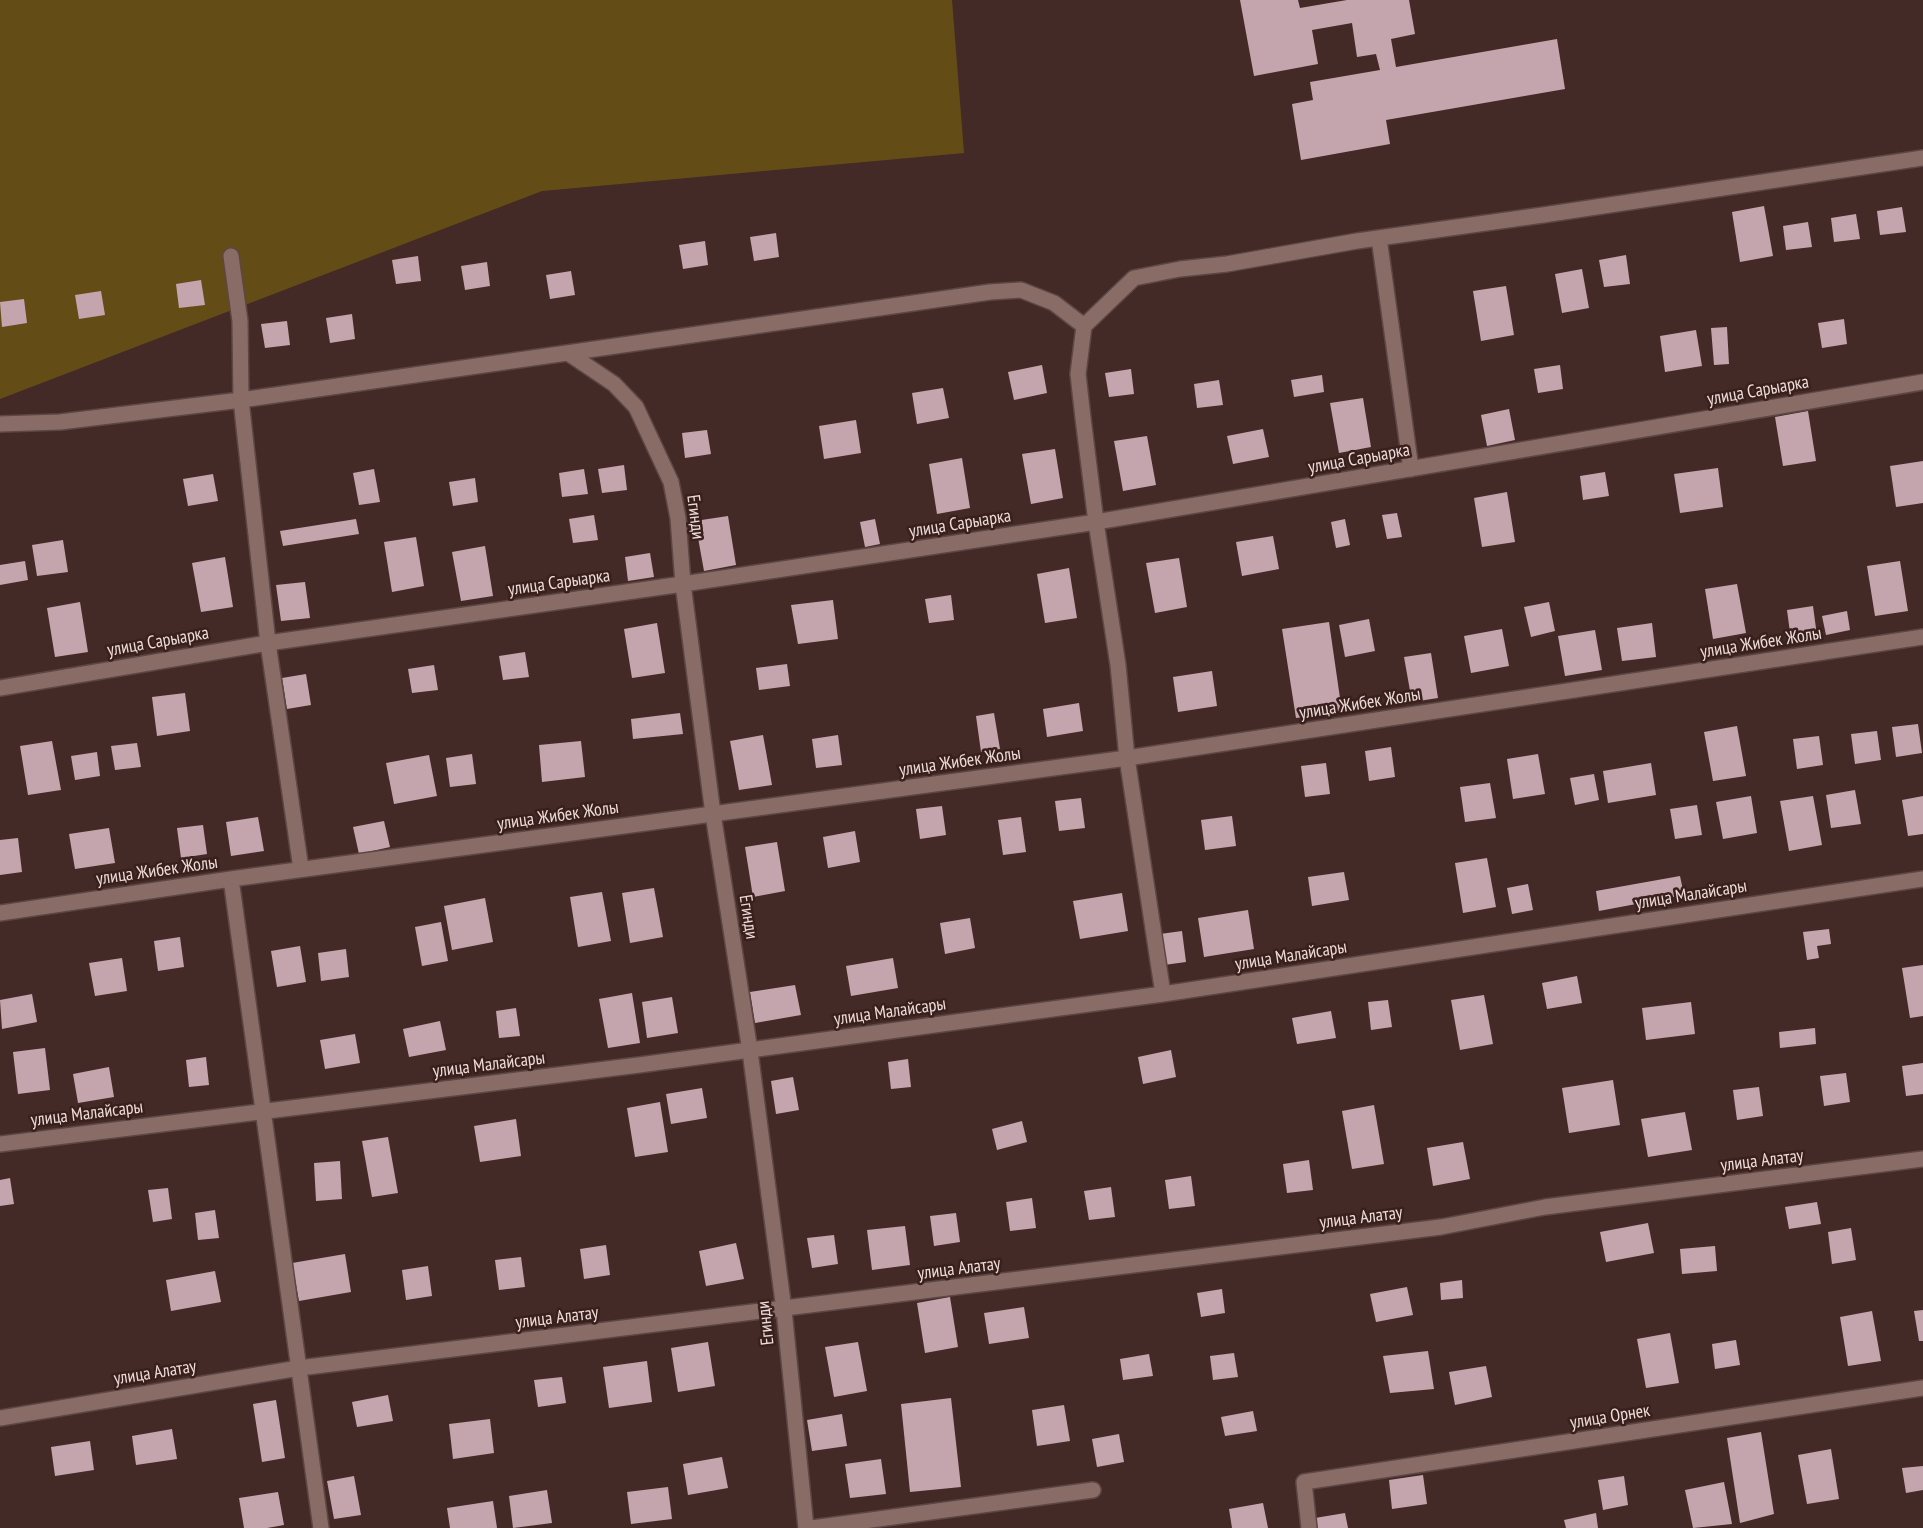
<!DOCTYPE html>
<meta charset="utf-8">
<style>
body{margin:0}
canvas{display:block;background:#432a26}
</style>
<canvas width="1923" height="1528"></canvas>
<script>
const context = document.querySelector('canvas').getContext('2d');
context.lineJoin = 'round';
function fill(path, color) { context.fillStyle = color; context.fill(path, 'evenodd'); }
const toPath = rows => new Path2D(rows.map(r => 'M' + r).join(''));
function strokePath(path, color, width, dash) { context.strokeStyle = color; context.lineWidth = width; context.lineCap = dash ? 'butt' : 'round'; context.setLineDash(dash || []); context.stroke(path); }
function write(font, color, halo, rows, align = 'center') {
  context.font = font + ' "PT Sans Narrow",sans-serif'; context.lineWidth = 5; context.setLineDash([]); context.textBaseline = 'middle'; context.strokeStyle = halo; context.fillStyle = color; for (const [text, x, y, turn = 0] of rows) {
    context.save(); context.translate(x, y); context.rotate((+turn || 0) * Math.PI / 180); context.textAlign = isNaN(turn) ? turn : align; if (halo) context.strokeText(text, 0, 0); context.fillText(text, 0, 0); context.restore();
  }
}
const green = toPath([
 [0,0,952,0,964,153,542,191,0,399]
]);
const building = toPath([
 [1240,0,1298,0,1300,8,1347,0,1409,0,1415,34,1391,39,1396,67,1557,39,1565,89,1386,120,1390,144,1301,160,1292,104,1313,100,1310,82,1380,70,1376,54,1357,57,1352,23,1312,30,1318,64,1254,76],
 [1764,206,1773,256,1740,262,1732,212],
 [1902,207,1906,232,1880,235,1877,211],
 [1856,214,1860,239,1834,242,1831,218],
 [1808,222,1812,247,1786,250,1783,226],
 [776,233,779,257,754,261,750,237],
 [705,241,708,265,683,269,679,245],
 [1626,255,1630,284,1604,287,1599,260],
 [418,256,421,281,396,284,392,260],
 [487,262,490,286,465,290,461,266],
 [1582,269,1589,308,1562,313,1555,274],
 [571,271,575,295,550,299,546,275],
 [201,280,205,305,179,308,176,284],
 [1506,286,1514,335,1481,341,1473,291],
 [101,291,105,315,79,319,75,295],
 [24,299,27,323,2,327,0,302],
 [352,314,355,339,330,343,326,318],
 [1844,319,1847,344,1822,348,1818,323],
 [287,321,290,345,265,348,261,324],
 [1727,327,1729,364,1714,365,1711,328],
 [1696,330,1702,366,1665,372,1660,336],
 [1042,365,1047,393,1014,400,1008,372],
 [1560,365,1563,389,1538,393,1534,369],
 [1131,369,1134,394,1109,397,1105,373],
 [1322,375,1324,392,1294,397,1291,380],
 [1219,380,1223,405,1197,408,1194,384],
 [943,388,949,418,917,424,912,393],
 [1363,398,1371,447,1339,453,1330,403],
 [1509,409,1515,440,1487,446,1481,415],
 [1808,411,1816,461,1783,466,1775,417],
 [856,420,861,453,824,459,819,426],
 [1263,429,1269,457,1233,464,1227,436],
 [707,430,711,454,685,458,682,433],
 [1147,436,1156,485,1123,491,1114,441],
 [1055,449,1063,498,1031,504,1022,454],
 [962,458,970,508,937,514,929,464],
 [1923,461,1923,503,1896,507,1890,466],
 [624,465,627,490,602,493,598,469],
 [1718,468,1723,507,1680,513,1674,474],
 [374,469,380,502,359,505,353,473],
 [584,469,588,494,562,497,559,473],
 [1605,472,1609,496,1583,500,1580,476],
 [213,474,218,501,188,506,183,479],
 [475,478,478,502,453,506,449,482],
 [1507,492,1515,542,1482,547,1474,498],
 [1397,513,1402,537,1387,539,1382,515],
 [594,515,598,540,573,543,569,519],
 [728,516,736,565,704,571,695,521],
 [356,519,359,534,283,546,280,531],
 [875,519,880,544,865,547,860,522],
 [1345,519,1350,545,1336,548,1331,522],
 [1273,536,1279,569,1242,576,1236,542],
 [416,537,424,586,392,592,384,542],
 [63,540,68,572,37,576,32,545],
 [485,546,493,596,461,601,452,552],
 [650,553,654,577,628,581,625,557],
 [225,557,233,607,201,612,192,563],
 [1179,558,1187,607,1155,613,1146,563],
 [25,561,28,580,0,585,0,565],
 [1900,561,1908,611,1875,616,1867,566],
 [1069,568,1077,618,1045,623,1037,574],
 [305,582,310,618,281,621,276,585],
 [1737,584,1746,633,1713,639,1705,589],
 [951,595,954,620,929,623,925,599],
 [833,600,838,639,798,644,791,605],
 [80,602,88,652,55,657,47,608],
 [1549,602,1555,631,1531,637,1524,607],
 [1813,606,1817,636,1791,640,1787,610],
 [1847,611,1850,630,1826,635,1822,616],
 [1369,619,1375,651,1345,657,1339,625],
 [1329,622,1342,712,1296,718,1282,629],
 [657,623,665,673,632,678,624,629],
 [1652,623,1656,657,1622,661,1617,628],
 [1502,629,1509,666,1471,673,1464,636],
 [1595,630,1602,670,1565,676,1558,636],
 [525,652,529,677,503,680,499,656],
 [1431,653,1438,698,1412,702,1404,657],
 [787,664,790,686,759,690,756,668],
 [434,665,438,690,412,693,408,669],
 [1212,671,1217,706,1178,712,1173,677],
 [306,674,311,705,287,709,282,678],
 [185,693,190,731,157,736,152,697],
 [1079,703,1083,731,1047,737,1043,709],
 [680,713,683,734,633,739,631,719],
 [994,713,1000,749,981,752,976,716],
 [1918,724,1922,753,1896,757,1892,727],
 [1737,726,1746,776,1713,781,1704,732],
 [1877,731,1881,760,1855,764,1851,734],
 [763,735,772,785,739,790,730,741],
 [838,735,842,765,816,768,812,739],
 [1819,736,1823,765,1797,769,1793,739],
 [52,741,61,790,28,795,20,746],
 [581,741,585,777,542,782,539,745],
 [137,743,141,767,115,770,111,746],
 [1391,747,1395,777,1369,781,1365,751],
 [97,752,100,776,75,780,71,756],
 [472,754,476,784,450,787,446,758],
 [1538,754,1545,794,1513,799,1507,759],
 [429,755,437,796,394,804,386,763],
 [1326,763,1330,794,1305,797,1301,766],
 [1651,763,1656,795,1608,803,1603,771],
 [1594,774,1599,800,1575,805,1570,778],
 [1490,783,1496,818,1465,822,1460,787],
 [1855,790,1861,824,1831,828,1826,795],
 [1751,796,1757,833,1723,839,1716,802],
 [1813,796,1822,845,1789,851,1780,801],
 [1923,796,1923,834,1908,836,1902,800],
 [1081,798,1085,828,1059,831,1055,801],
 [1697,805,1702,835,1675,839,1670,809],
 [942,806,946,835,920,839,916,809],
 [1232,816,1236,846,1205,850,1201,820],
 [258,817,264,851,231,856,226,822],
 [1021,817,1026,852,1003,855,998,820],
 [384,821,390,847,359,854,353,827],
 [203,825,207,854,181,858,177,828],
 [109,828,115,863,75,869,69,834],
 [855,831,860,862,828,868,823,837],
 [18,838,22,872,0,875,0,840],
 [777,842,785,891,753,897,745,847],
 [1487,858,1496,907,1463,913,1455,863],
 [1344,872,1349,900,1312,906,1308,877],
 [1680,876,1684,895,1599,911,1596,891],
 [1528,884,1533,910,1512,914,1507,888],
 [654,888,663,937,630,943,622,893],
 [602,892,611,941,578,947,570,897],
 [1122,893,1128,931,1080,939,1073,901],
 [485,898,493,942,452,950,444,906],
 [1248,910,1254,949,1204,957,1198,918],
 [970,918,975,948,945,954,940,923],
 [441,922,448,961,422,966,415,927],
 [1829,929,1831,944,1817,946,1819,958,1807,960,1803,932],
 [1182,931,1186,962,1164,965,1160,934],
 [180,937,184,967,158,971,154,941],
 [300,946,306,982,277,987,271,951],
 [346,949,349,977,321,981,318,953],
 [122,958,127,991,95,996,89,963],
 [893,958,898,988,851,996,846,966],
 [1923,965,1923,1016,1910,1018,1902,968],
 [1577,976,1582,1003,1547,1009,1542,983],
 [795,985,801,1015,755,1023,750,992],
 [632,993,640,1043,608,1048,599,999],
 [32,994,37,1022,2,1029,0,1000],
 [1484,995,1493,1044,1460,1050,1451,1000],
 [672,997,678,1033,647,1038,642,1002],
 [1388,1000,1392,1027,1371,1030,1368,1002],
 [1691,1002,1695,1034,1646,1040,1642,1008],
 [516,1008,520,1036,499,1038,496,1011],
 [1331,1011,1336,1038,1297,1044,1292,1018],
 [440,1021,446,1050,409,1057,403,1029],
 [1815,1028,1816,1044,1780,1048,1779,1032],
 [355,1034,360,1063,325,1069,320,1040],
 [45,1048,50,1090,18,1094,13,1052],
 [1171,1050,1176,1077,1143,1084,1138,1057],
 [206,1057,209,1085,189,1087,186,1060],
 [908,1059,911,1087,891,1089,888,1062],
 [1923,1063,1923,1094,1906,1096,1902,1066],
 [109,1067,114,1097,78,1103,73,1074],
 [1846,1073,1850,1102,1824,1106,1820,1076],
 [793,1077,799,1110,776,1114,771,1081],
 [1613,1080,1620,1125,1569,1133,1562,1088],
 [1759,1087,1763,1116,1737,1120,1733,1090],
 [702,1088,707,1118,671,1124,666,1094],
 [660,1102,668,1152,635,1157,627,1108],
 [1374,1105,1384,1164,1352,1169,1342,1111],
 [1685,1112,1692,1150,1648,1157,1641,1119],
 [516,1119,521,1156,480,1162,474,1126],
 [1022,1121,1027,1142,997,1150,992,1129],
 [388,1137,398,1193,372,1197,362,1141],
 [1463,1142,1470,1179,1433,1186,1427,1148],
 [1309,1160,1313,1190,1287,1193,1283,1164],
 [340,1161,342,1199,316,1201,314,1163],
 [1191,1176,1195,1206,1169,1209,1165,1180],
 [10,1178,14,1204,0,1206,0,1180],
 [1111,1187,1115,1217,1089,1220,1084,1191],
 [168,1188,172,1219,153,1222,148,1190],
 [1032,1198,1036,1228,1010,1231,1006,1202],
 [1817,1202,1821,1224,1789,1229,1785,1207],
 [215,1210,219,1238,198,1240,195,1213],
 [956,1213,960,1242,934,1246,930,1216],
 [1648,1223,1654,1253,1606,1262,1600,1232],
 [905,1226,910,1265,872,1270,867,1230],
 [1851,1228,1856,1260,1832,1264,1828,1232],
 [834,1235,838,1264,812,1268,807,1238],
 [736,1243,744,1279,706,1286,699,1251],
 [606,1245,610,1275,584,1279,580,1249],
 [1715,1246,1717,1271,1682,1274,1680,1249],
 [345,1254,351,1292,299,1301,292,1263],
 [521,1257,525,1287,499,1290,495,1260],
 [428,1266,432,1296,406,1300,402,1270],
 [215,1271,221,1302,171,1311,166,1280],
 [1462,1280,1463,1298,1441,1300,1440,1283],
 [1407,1287,1413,1315,1376,1322,1370,1294],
 [1222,1289,1225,1313,1201,1317,1197,1293],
 [950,1297,958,1347,925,1353,917,1303],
 [1024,1307,1029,1338,989,1344,984,1313],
 [1923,1310,1923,1341,1919,1341,1914,1311],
 [1872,1311,1881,1361,1848,1366,1840,1317],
 [1670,1333,1679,1383,1646,1388,1637,1339],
 [1736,1340,1740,1365,1715,1369,1712,1344],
 [708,1342,715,1386,678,1392,671,1348],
 [858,1342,867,1391,834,1397,825,1347],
 [1428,1351,1434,1389,1390,1393,1383,1356],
 [1234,1353,1238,1377,1213,1380,1210,1356],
 [1149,1354,1153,1376,1123,1380,1120,1359],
 [647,1361,652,1402,609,1408,603,1367],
 [1486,1366,1492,1397,1455,1405,1449,1372],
 [562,1377,566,1403,538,1407,534,1380],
 [388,1395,393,1421,357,1427,352,1402],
 [951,1398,961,1487,910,1492,901,1404],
 [276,1400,285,1458,262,1462,253,1404],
 [1064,1405,1070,1441,1037,1446,1032,1410],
 [1253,1411,1257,1431,1225,1436,1221,1417],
 [842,1414,847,1446,812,1451,807,1420],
 [490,1419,494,1453,453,1459,449,1424],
 [172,1429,177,1459,136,1465,132,1436],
 [1761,1432,1774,1514,1740,1523,1727,1438],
 [1119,1434,1124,1462,1097,1467,1092,1439],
 [90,1441,94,1470,55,1476,51,1447],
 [1831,1449,1839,1499,1807,1504,1798,1455],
 [722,1457,728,1488,688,1495,683,1464],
 [881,1459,886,1494,850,1498,845,1464],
 [1923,1466,1923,1490,1906,1493,1902,1468],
 [1423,1475,1427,1504,1392,1509,1389,1480],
 [354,1476,361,1515,334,1519,327,1481],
 [1624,1476,1628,1505,1603,1510,1598,1480],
 [1724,1482,1732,1524,1693,1528,1685,1490],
 [668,1487,672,1519,631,1524,627,1492],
 [547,1490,552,1523,513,1528,509,1496],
 [278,1492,284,1525,267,1528,244,1528,239,1498],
 [493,1501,497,1528,450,1528,447,1508],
 [1263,1503,1268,1528,1232,1528,1229,1509],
 [1345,1513,1348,1528,1316,1528,1315,1518],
 [1596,1513,1598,1528,1566,1528,1564,1520]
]);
const minor = toPath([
 [1379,238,1411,469],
 [231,256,240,321,241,400,268,643,301,869],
 [568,353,614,384,636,407,671,482,678,518,683,584,713,814,750,1051,784,1310,806,1528],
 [0,424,60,422,241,400,990,292,1021,290,1054,303,1084,326],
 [0,688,268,643,683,584,1096,522,1923,382],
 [231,879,321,1528],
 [0,913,231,879,1127,758,1923,637],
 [1163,994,1127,758,1118,665,1096,522,1083,418,1078,374,1084,326,1134,278,1180,269,1227,264,1357,241,1543,215,1923,158],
 [0,1144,639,1065,1163,994,1923,879],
 [0,1418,299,1368,1441,1227,1545,1207,1923,1159],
 [812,1528,1093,1490],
 [1309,1528,1304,1482,1923,1388]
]);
const streetNames = [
 ["улица Сарыарка",1758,391,-10],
 ["улица Сарыарка",1359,459,-10],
 ["Егинди",695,517,83],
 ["улица Сарыарка",960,524,-9],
 ["улица Сарыарка",559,583,-8],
 ["улица Сарыарка",158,642,-10],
 ["улица Жибек Жолы",1761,643,-9],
 ["улица Жибек Жолы",1360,704,-9],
 ["улица Жибек Жолы",960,762,-8],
 ["улица Жибек Жолы",558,816,-8],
 ["улица Жибек Жолы",157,871,-8],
 ["улица Малайсары",1691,895,-9],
 ["Егинди",748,917,81],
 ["улица Малайсары",1291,956,-9],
 ["улица Малайсары",890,1012,-8],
 ["улица Малайсары",489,1065,-7],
 ["улица Малайсары",87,1114,-7],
 ["улица Алатау",1762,1161,-7],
 ["улица Алатау",1361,1218,-7],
 ["улица Алатау",959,1269,-7],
 ["улица Алатау",557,1318,-7],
 ["Егинди",766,1323,-96],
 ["улица Алатау",155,1373,-9],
 ["улица Орнек",1610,1417,-9]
];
fill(green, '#644c17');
fill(building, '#c5a5ad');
strokePath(minor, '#5c4744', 18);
strokePath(minor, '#8a6c67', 15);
write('18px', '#eddcd9', '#39201d', streetNames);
</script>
